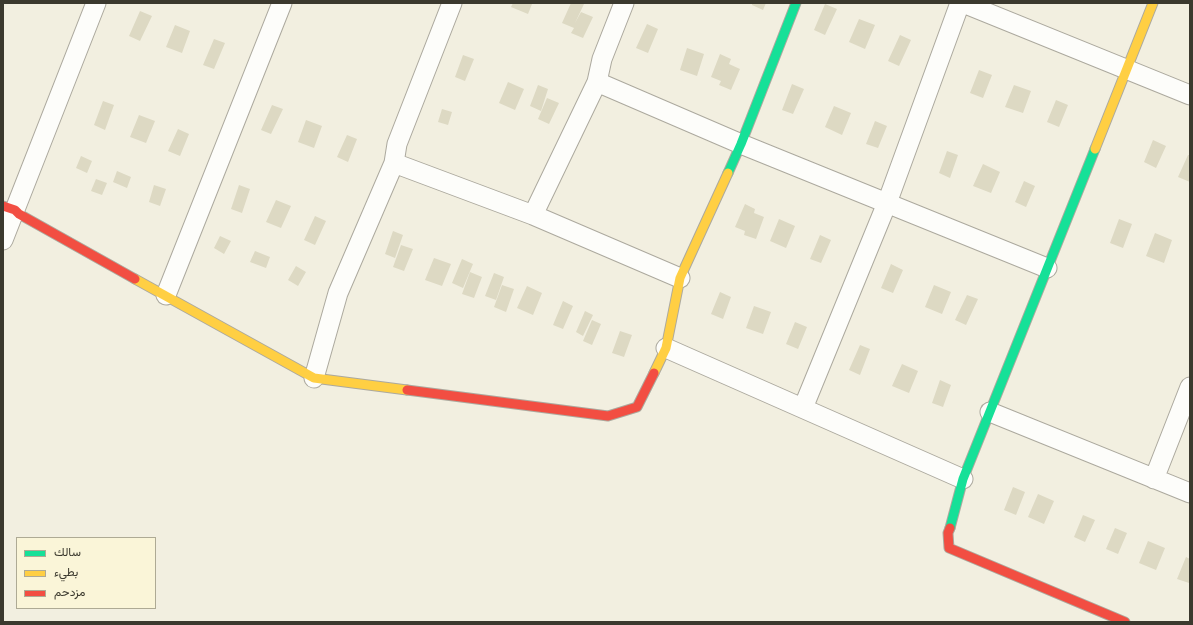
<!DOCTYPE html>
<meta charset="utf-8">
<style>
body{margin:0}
#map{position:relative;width:1193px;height:625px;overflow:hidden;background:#f2efe0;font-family:Arial,Vazirmatn,sans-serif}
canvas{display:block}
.frame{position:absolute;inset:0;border:4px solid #3b392e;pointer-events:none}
.legend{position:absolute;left:16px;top:537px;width:140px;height:72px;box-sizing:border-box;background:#faf5d8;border:1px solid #aeaa94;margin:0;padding:5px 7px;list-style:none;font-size:12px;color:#3b392e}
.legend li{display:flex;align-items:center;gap:8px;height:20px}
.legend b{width:20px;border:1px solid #aeaa94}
</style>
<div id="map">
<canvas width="1193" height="625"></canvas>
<div class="frame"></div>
<ul class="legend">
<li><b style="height:5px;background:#16e098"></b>سالك</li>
<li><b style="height:5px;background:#ffcf43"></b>بطيء</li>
<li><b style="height:5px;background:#f24e42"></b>مزدحم</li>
</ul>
</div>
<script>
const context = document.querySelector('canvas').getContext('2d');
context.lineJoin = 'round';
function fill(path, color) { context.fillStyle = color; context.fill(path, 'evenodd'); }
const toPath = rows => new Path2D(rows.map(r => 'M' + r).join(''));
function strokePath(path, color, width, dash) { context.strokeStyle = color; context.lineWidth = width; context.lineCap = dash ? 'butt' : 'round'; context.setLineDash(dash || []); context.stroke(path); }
const building = toPath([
 [513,3,529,3,532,4,528,14,511,7],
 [571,3,581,3,584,4,575,23,581,12,593,17,583,38,571,33,574,28,562,23],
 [752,3,766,3,763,10,752,5],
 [825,4,837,9,825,35,814,30],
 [140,11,152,16,140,41,129,36],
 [859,19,875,25,865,49,849,42],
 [647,24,658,29,648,53,636,48],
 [175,25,190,31,182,53,166,47],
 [900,35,911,40,899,66,888,61],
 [214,39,225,43,214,69,203,65],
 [687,48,704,54,697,76,680,70],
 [720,54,731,59,729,64,740,69,731,90,719,85,721,81,711,77],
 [463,55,474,59,465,81,455,77],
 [979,70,992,75,983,98,970,93],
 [508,82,524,89,515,110,499,103],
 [792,84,804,89,793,114,782,110],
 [538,85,548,89,541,111,530,106],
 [1014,85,1031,91,1023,113,1005,107],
 [547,98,559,103,549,124,538,119],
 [1056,100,1068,105,1059,127,1047,122],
 [103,101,114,105,105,130,94,125],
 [272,105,283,109,271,134,261,130],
 [834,106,851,113,842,135,825,127],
 [442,109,452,112,448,125,438,122],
 [139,115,155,121,146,143,130,137],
 [306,120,322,126,314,148,298,142],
 [875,121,887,126,878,148,866,144],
 [178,129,189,134,180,156,168,151],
 [347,135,357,139,348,162,337,157],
 [1153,140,1166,146,1156,168,1144,162],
 [947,151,958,155,950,178,939,173],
 [1188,155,1190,155,1190,182,1178,177],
 [81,156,92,161,87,173,76,168],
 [983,164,1000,172,991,193,973,186],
 [117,171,131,177,127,188,113,182],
 [96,179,107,183,102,195,91,191],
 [1024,181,1035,186,1026,207,1015,202],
 [154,185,166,189,160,206,149,202],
 [239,185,250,189,242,213,231,209],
 [276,200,291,206,281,228,266,222],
 [745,204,755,209,754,213,764,217,756,239,744,235,745,231,735,227],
 [315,216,326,221,315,245,304,240],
 [779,219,795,226,786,248,770,241],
 [1119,219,1132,224,1123,248,1110,243],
 [393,231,403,235,395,258,385,254],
 [1155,233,1172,240,1164,263,1146,256],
 [820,235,831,240,821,263,810,259],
 [220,236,231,241,224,254,214,248],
 [401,245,413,249,404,271,393,267],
 [255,251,270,257,266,268,250,262],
 [434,258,451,264,442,286,425,280],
 [462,259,473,264,463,288,452,283],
 [891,264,903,270,893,293,881,288],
 [296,266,306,272,298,286,288,280],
 [470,272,482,277,474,298,462,294],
 [494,273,504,277,496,300,485,296],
 [502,285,514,289,506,312,494,307],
 [934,285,951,292,942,314,925,307],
 [527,286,542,293,533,315,517,308],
 [720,292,731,297,723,319,711,314],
 [967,295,978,299,966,325,955,320],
 [563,301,573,306,563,329,553,325],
 [754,306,771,312,763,334,746,328],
 [585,311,593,315,583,336,576,332],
 [592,320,601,324,592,345,583,341],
 [795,322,807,327,798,349,786,344],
 [620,331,632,335,624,357,612,353],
 [860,345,870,349,860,375,849,370],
 [902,364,918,371,909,393,892,386],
 [940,380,951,385,943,407,932,403],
 [1013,487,1025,492,1016,515,1004,510],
 [1038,494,1054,501,1044,524,1028,517],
 [1083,515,1095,520,1085,542,1074,537],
 [1115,528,1127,533,1118,554,1106,549],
 [1148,541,1165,548,1156,570,1139,563],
 [1186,557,1190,559,1189,583,1177,579]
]);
const street = toPath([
 [963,3,1190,95],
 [597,82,741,144,1047,268],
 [394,163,533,215,680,278],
 [533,215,597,82,602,59,624,3],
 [3,240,96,3],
 [166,295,282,3],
 [666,348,963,479],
 [314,378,338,293,394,163,397,144,452,3],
 [803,408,887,203,960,3],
 [990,412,1190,493],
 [1154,479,1190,387]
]);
const fast = toPath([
 [728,173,741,144,796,3],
 [950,528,963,479,1095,149]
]);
const slow = toPath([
 [1095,149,1153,3],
 [135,279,314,378,407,390],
 [654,373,666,348,680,278,728,173]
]);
const jam = toPath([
 [3,206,15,210,19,214,135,279],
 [407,390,608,416,637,407,654,373],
 [950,528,948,533,949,548,1125,622]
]);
fill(building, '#ddd9c3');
strokePath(street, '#aca99e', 21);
strokePath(fast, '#aca99e', 11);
strokePath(slow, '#aca99e', 11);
strokePath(jam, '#aca99e', 11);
strokePath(street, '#fdfdfa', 19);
strokePath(fast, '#16e098', 9);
strokePath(slow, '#ffcf43', 9);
strokePath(jam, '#f24e42', 9);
</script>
